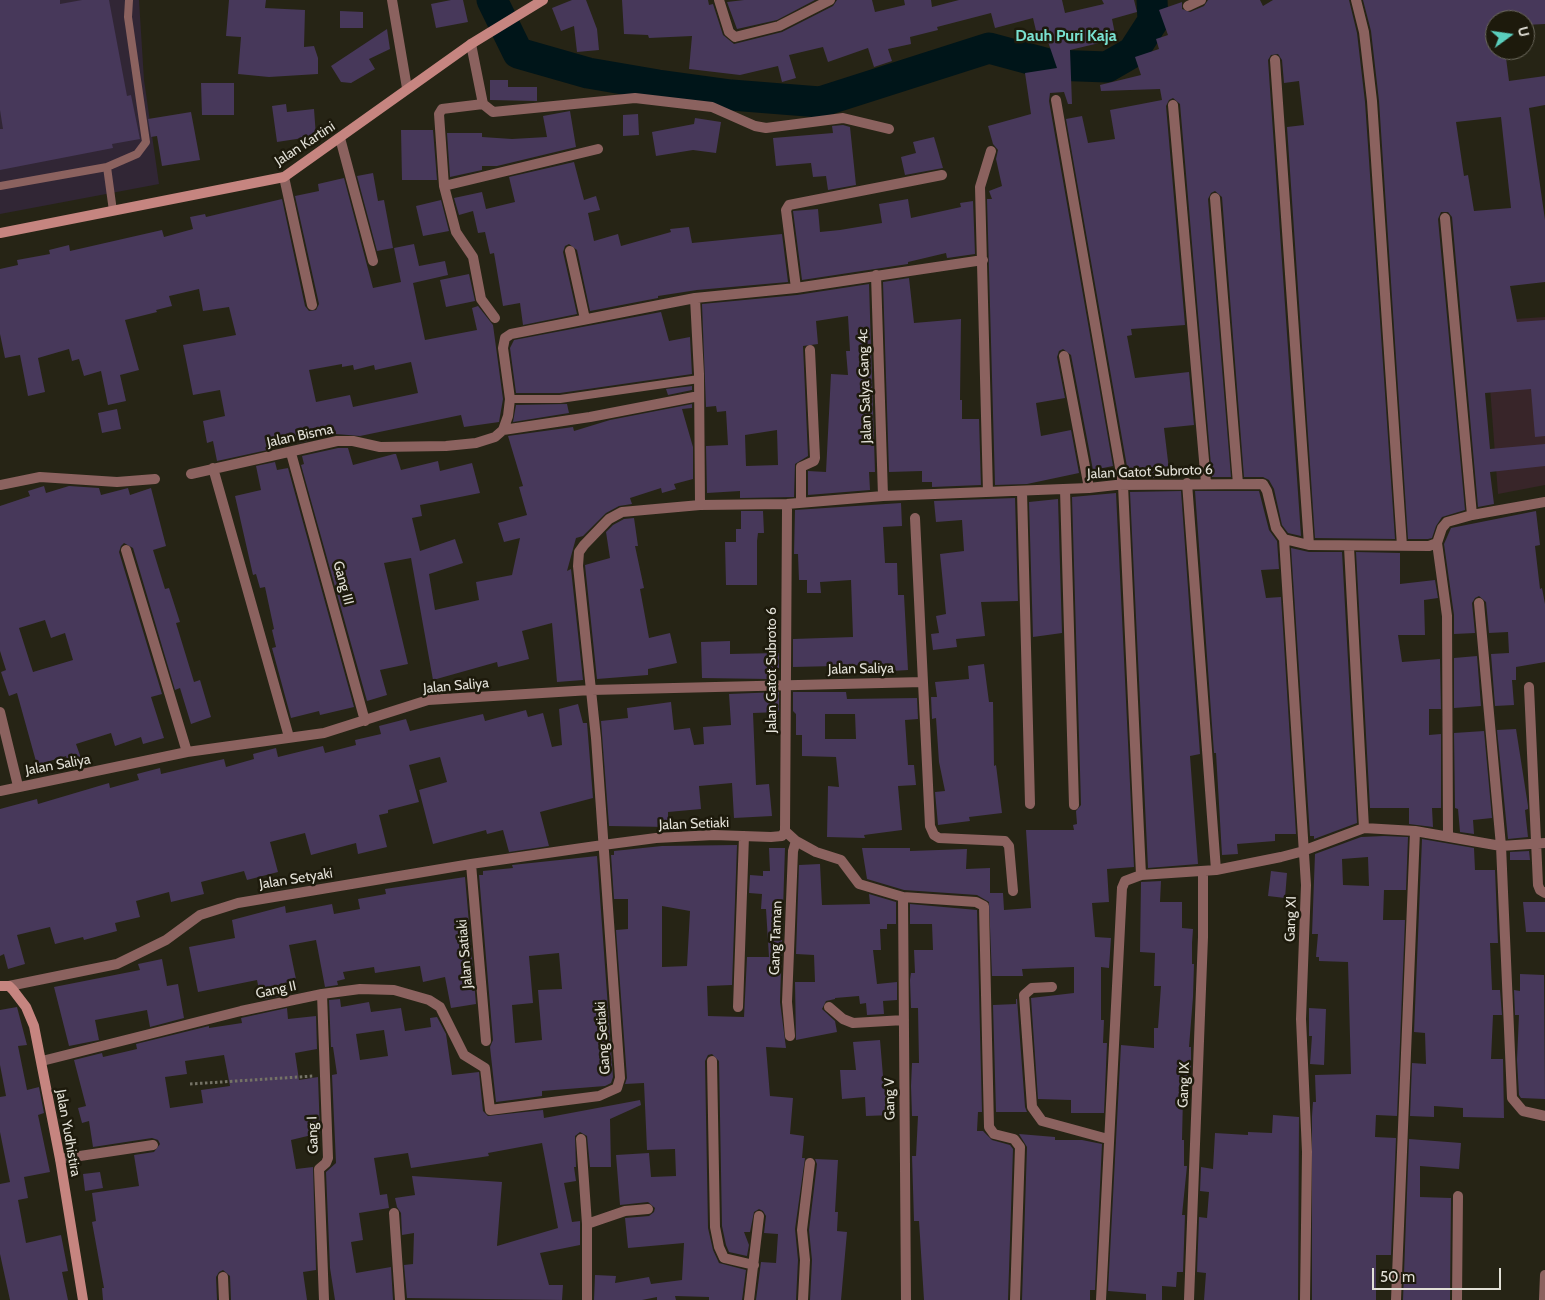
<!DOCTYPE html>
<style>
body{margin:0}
#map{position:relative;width:1545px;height:1300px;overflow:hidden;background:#262415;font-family:Cabin,sans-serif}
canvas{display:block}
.north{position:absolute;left:1485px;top:10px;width:50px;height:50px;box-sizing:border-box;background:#1d1a0c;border:1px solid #6c695d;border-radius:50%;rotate:76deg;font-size:14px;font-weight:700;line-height:20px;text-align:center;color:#e2e0d7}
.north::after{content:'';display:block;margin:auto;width:18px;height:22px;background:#5acebd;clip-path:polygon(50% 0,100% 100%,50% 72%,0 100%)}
.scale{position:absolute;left:1372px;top:1268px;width:129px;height:22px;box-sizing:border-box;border:2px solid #e2e0d7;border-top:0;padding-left:6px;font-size:15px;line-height:18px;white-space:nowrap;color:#e2e0d7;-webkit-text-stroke:4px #1d1a0c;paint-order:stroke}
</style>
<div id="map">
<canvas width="1545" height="1300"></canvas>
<div class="north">U</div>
<div class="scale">50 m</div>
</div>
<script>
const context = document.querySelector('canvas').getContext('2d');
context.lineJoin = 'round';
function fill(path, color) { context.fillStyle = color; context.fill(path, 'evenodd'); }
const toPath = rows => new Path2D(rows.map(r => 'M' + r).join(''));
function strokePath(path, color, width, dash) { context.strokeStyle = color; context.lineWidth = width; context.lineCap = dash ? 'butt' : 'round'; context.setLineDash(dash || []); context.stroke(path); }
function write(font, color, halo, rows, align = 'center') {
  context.font = font + ' Cabin,sans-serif'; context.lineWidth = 5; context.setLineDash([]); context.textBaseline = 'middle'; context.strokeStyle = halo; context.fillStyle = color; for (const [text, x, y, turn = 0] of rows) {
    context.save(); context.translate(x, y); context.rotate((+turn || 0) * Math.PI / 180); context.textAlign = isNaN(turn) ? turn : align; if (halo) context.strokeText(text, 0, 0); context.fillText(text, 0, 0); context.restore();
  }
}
const education = toPath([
 [1545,317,1545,485,1498,494,1485,321]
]);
const medical = toPath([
 [0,0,139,0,144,80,159,184,0,214]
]);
const river = toPath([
 [492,0,518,53,588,73,658,85,731,95,820,102,989,48,1052,65,1107,67,1133,52,1153,21,1152,0]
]);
const building = toPath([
 [0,0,60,0,60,4,82,0,109,0,127,96,131,95,140,139,112,144,113,148,0,170,0,129,3,129,0,110],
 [229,0,266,0,265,8,305,10,304,47,314,46,318,58,318,74,269,77,238,74,241,37,226,36],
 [451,0,463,0,468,22,436,28,431,4],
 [572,0,586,0,597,29,599,50,577,52,574,26,561,31,552,8],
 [622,0,708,0,709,5,713,4,723,35,734,44,782,32,833,6,837,0,872,0,875,12,905,5,904,0,931,0,932,7,959,0,1062,0,1065,13,1104,4,1102,0,1134,0,1137,12,1112,19,1116,39,1070,50,1072,104,1068,104,1064,92,1050,93,1049,101,1113,466,1093,470,1071,355,1063,349,1059,351,1057,357,1065,398,1036,403,1041,436,1071,430,1079,473,1027,484,995,485,987,199,992,199,989,191,1002,186,996,159,998,150,993,144,988,126,1031,114,1025,73,1057,68,1045,33,1037,35,1033,18,995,28,991,13,937,27,938,30,910,37,911,44,888,49,892,61,874,67,868,48,828,62,823,47,789,55,796,78,782,82,778,66,740,75,689,69,692,36,649,38,648,35,624,34],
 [744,0,815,0,777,20,737,29,727,2],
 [1208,0,1260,0,1263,6,1273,0,1349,0,1357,33,1365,102,1395,539,1315,538,1287,127,1304,125,1299,81,1284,83,1282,60,1278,54,1271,55,1268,60,1301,536,1288,533,1282,525,1274,489,1269,480,1263,477,1244,477,1222,197,1215,191,1211,193,1208,199,1231,477,1212,477,1180,104,1173,98,1169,100,1166,106,1185,325,1131,329,1132,335,1127,336,1135,378,1189,372,1194,425,1164,428,1170,478,1129,478,1066,119,1082,116,1088,143,1115,139,1110,110,1162,100,1160,89,1101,91,1100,85,1141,75,1135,57,1159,49,1156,39,1168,35,1159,10,1182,2,1182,9,1190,12,1204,6],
 [1363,0,1545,0,1545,24,1525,25,1525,20,1495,20,1495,50,1505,50,1509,81,1545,76,1545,105,1529,108,1545,220,1545,282,1510,286,1517,322,1545,320,1545,436,1535,437,1531,389,1485,393,1490,449,1545,444,1545,466,1490,472,1494,504,1478,507,1452,217,1448,212,1441,212,1438,219,1465,510,1442,517,1436,526,1432,538,1428,539,1408,539,1379,101,1371,31],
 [1501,117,1511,208,1474,211,1468,175,1464,176,1456,122],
 [340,11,363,12,363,28,340,28],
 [387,29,390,49,369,59,375,69,351,83,341,82,331,66],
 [490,80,508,80,508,87,537,87,537,101,490,100],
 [201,83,234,83,234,115,202,115],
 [286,104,287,112,314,109,316,136,277,142,272,106],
 [570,111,576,147,497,166,482,166,482,170,450,177,447,133,482,133,482,137,512,139,547,137,543,116],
 [191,112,200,160,162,166,157,136,151,137,148,119],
 [638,114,639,135,623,136,623,115],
 [695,118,721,122,716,153,693,150,656,156,652,132,694,124],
 [843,125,850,127,856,185,828,190,826,176,813,177,811,163,776,166,773,138,833,133,832,126],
 [401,130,433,130,437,180,402,180],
 [934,137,943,168,905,175,901,157,916,153,913,142],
 [574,162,584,200,596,196,600,210,588,213,594,241,618,234,621,246,671,232,670,229,689,227,692,243,782,234,788,282,697,290,658,296,658,298,590,311,577,250,569,244,565,246,563,252,577,314,523,325,520,303,503,306,494,253,490,254,485,232,478,233,473,211,459,215,454,198,482,192,486,209,515,202,509,177],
 [373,173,378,201,384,200,393,248,377,251,357,176],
 [344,178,373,288,401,282,394,248,414,244,419,266,445,261,448,275,413,283,425,340,477,330,472,308,478,306,493,325,503,399,499,422,464,427,461,415,360,436,336,434,299,443,298,439,272,444,272,449,217,461,213,441,207,443,203,421,225,416,220,390,193,395,183,345,236,335,229,307,203,311,199,289,169,296,172,306,156,310,157,312,125,320,139,370,120,375,126,401,108,405,101,371,84,376,79,359,72,361,69,349,38,358,45,392,28,396,20,355,5,358,0,334,0,269,18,265,17,260,50,254,49,250,69,245,70,251,162,230,164,237,193,229,190,217,205,214,206,217,282,199,305,306,309,311,316,310,319,304,295,196,319,191,318,184],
 [411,362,418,393,353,407,350,395,316,402,309,370,342,364,342,367,353,365,354,370,374,365,375,370],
 [908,199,911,218,961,207,960,203,973,201,975,254,947,258,946,253,908,262,908,264,802,280,793,211,818,209,820,232,840,230,882,223,879,204],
 [441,200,449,231,423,236,416,206],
 [469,274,475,301,446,307,440,280],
 [909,278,914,323,961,319,960,400,962,400,962,419,979,419,981,485,932,487,932,482,922,482,922,471,889,472,883,282],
 [869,284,875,472,869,472,870,490,808,495,808,471,826,472,831,374,848,375,846,351,850,351,848,316,816,321,818,344,803,346,808,456,795,464,794,497,740,498,740,491,707,493,706,446,728,445,726,411,717,412,716,406,706,407,702,304,797,295],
 [777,430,778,465,746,466,745,435],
 [661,312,669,341,690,337,692,374,560,393,516,393,510,348,514,340],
 [692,386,692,390,668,395,666,389],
 [567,404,569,413,513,422,516,405],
 [692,404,692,408,682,409,693,447,693,479,674,484,676,489,662,493,661,488,630,498,632,504,619,506,606,513,583,536,576,538,567,571,571,569,583,680,557,682,552,623,522,631,529,659,498,667,497,662,433,680,411,558,384,563,408,664,380,670,387,695,367,701,301,465,304,464,302,456,338,448,348,448,353,465,394,454,396,454,401,470,438,461,440,471,472,463,480,493,420,505,422,516,412,518,420,551,455,539,463,563,429,574,435,610,479,600,476,582,512,575,520,538,504,542,498,523,527,515,519,487,523,486,508,436,573,427,574,431,610,420],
 [117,409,121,429,102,433,98,413],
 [275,462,277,470,288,468,354,707,320,715,319,711,291,718,272,648,276,647,272,630,274,629,265,587,260,588,256,574,253,575,235,496,261,490,256,466],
 [44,486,46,493,69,486,99,488,101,495,128,488,130,495,151,488,166,546,153,550,165,589,169,588,180,622,176,623,194,682,200,680,211,717,191,724,180,688,175,690,133,548,124,543,121,546,119,552,162,694,151,697,164,738,143,744,141,737,115,746,111,733,76,744,82,761,69,765,66,756,37,765,17,693,9,696,1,672,6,670,0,651,0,506,30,496,28,491],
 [45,620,51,638,65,633,73,660,33,672,19,628],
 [1181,491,1200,754,1190,756,1198,864,1148,868,1130,492],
 [1195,491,1259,491,1269,530,1277,541,1279,569,1261,570,1266,598,1281,597,1296,834,1275,834,1275,841,1237,844,1238,854,1222,855,1216,753,1214,753],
 [1116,493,1134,867,1107,869,1109,902,1092,903,1095,937,1111,938,1109,968,1101,967,1101,1020,1104,1020,1103,1043,1107,1043,1104,1113,1071,1113,1071,1100,1038,1099,1031,998,1074,993,1074,967,1022,969,1023,976,992,976,989,902,977,895,904,890,867,879,862,848,910,848,910,851,967,849,966,869,990,868,990,893,1003,893,1004,910,1031,908,1026,830,1074,830,1073,825,1077,824,1076,811,1081,805,1072,497],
 [1015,498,1018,601,981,602,985,636,956,639,957,647,933,650,931,634,939,633,936,616,946,614,940,554,964,551,962,520,936,522,934,501],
 [1058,499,1062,633,1033,637,1029,502],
 [901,503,902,526,883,527,885,563,897,563,898,595,904,595,908,670,877,672,877,665,793,667,793,639,853,637,851,580,820,582,821,593,807,593,807,580,799,580,798,554,794,554,795,510],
 [741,511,763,511,764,533,758,533,757,541,757,585,726,585,725,542,736,542,736,529,741,529],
 [1536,511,1540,545,1535,546,1540,589,1542,588,1545,604,1545,662,1516,667,1516,680,1512,680,1514,705,1495,706,1491,654,1509,653,1508,632,1489,633,1486,602,1479,596,1475,598,1472,603,1475,633,1454,634,1454,615,1444,544,1451,528],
 [634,518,638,546,635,546,644,588,640,589,649,638,670,633,677,663,648,669,648,675,597,679,585,565,610,558,606,532,613,525,624,519],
 [1291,548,1309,552,1342,552,1357,823,1314,839,1314,836,1310,836],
 [1356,552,1400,553,1400,584,1435,580,1438,598,1424,600,1425,635,1398,635,1402,662,1440,659,1441,709,1429,709,1429,735,1441,734,1441,808,1432,808,1433,827,1409,824,1409,808,1370,808],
 [730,641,730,654,779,653,779,668,769,668,769,679,702,678,701,642],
 [1477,656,1481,706,1454,708,1454,658],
 [984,664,989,702,993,702,994,766,996,765,1002,813,969,817,970,821,938,825,935,792,945,791,939,762,936,718,932,719,931,697,937,697,935,682,969,679,968,666],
 [779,692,779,712,753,713,756,785,769,784,772,816,734,818,732,783,699,786,701,809,668,812,668,827,609,826,601,721,628,718,627,708,671,702,674,730,690,728,694,745,704,744,703,727,731,725,729,694],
 [793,692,846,692,847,699,917,698,918,719,905,720,908,765,914,765,916,785,898,786,902,830,864,835,865,838,827,837,828,786,839,787,836,757,802,756,802,735,796,735,796,714,793,711],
 [825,714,855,714,856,739,825,739],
 [578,704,583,723,587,723,593,798,540,812,549,846,509,852,503,830,487,834,486,830,433,844,419,790,447,782,440,757,409,765,419,802,388,810,388,813,379,815,387,847,358,854,356,843,311,855,305,833,270,842,278,872,247,880,244,871,201,882,204,894,171,902,169,892,136,901,140,917,115,923,117,931,84,940,83,937,55,944,50,927,17,935,25,964,8,969,4,954,0,956,0,809,37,799,38,804,109,783,110,788,139,780,137,774,160,768,161,774,224,759,226,767,254,759,253,754,276,748,278,757,323,746,325,753,356,745,355,740,381,734,379,726,406,719,410,731,483,714,485,721,526,710,528,717,543,713,552,747,562,745,559,709],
 [1516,729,1528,806,1528,809,1525,810,1528,837,1508,839,1497,730],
 [1484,731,1492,818,1473,820,1474,834,1460,832,1458,809,1455,808,1454,733],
 [1384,836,1408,837,1406,890,1384,890,1383,920,1405,920,1397,1116,1376,1115,1375,1137,1396,1138,1391,1255,1376,1255,1376,1300,1312,1300,1312,1116,1313,1102,1316,1102,1315,1075,1351,1074,1348,962,1319,961,1319,957,1316,957,1318,934,1312,934,1315,854,1361,837],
 [1368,857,1369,886,1343,885,1342,859],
 [1422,839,1474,848,1475,870,1495,870,1498,943,1490,943,1492,990,1500,990,1502,1015,1493,1015,1491,1059,1503,1059,1504,1118,1463,1117,1463,1108,1434,1106,1434,1117,1410,1116,1412,1063,1426,1064,1425,1033,1414,1032],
 [737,845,732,985,707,986,708,1016,744,1017,747,957,769,957,766,909,761,909,762,894,749,893,750,875,763,876,763,871,770,871,769,848,785,848,780,1002,786,1048,766,1047,770,1096,793,1098,790,1134,804,1136,802,1158,805,1158,795,1229,798,1260,796,1300,756,1300,761,1262,776,1263,778,1234,764,1233,766,1216,763,1211,759,1209,754,1212,750,1232,744,1232,749,1245,747,1256,729,1252,726,1245,722,1226,719,1061,712,1054,708,1055,705,1061,708,1228,713,1250,719,1263,746,1270,742,1300,709,1300,709,1297,675,1296,676,1300,657,1300,657,1297,642,1300,594,1300,595,1275,616,1276,615,1283,649,1277,651,1284,682,1280,684,1243,628,1248,625,1218,649,1216,654,1212,655,1208,648,1202,620,1205,616,1155,649,1153,651,1177,676,1176,675,1149,647,1150,644,1083,625,1084,627,1078,616,930,628,929,628,899,614,899,611,855,614,855,614,851,662,846],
 [662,906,690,911,687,966,662,967],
 [1529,851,1530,860,1510,860,1510,852],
 [597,856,613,1077,611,1083,605,1086,542,1091,542,1096,496,1102,490,1047,493,1040,479,875,483,875,483,871,513,868,512,865],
 [559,953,562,989,538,990,542,1040,515,1043,512,1005,533,1003,529,956],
 [820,864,822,905,870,904,869,894,896,902,896,924,887,924,887,929,880,929,881,950,873,950,877,984,897,982,897,1000,883,1001,884,1014,867,1015,866,1003,860,1004,859,996,835,998,835,999,826,1001,822,1009,835,1021,837,1032,796,1040,795,982,815,982,814,955,796,954,799,865],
 [1271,871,1287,873,1285,898,1268,896],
 [465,877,476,1004,451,1008,445,977,423,982,420,966,375,973,374,967,343,972,345,979,337,981,338,985,325,987,316,940,289,945,298,989,284,991,284,995,261,1000,257,980,198,992,189,947,235,938,232,920,285,906,286,913,332,904,334,914,360,909,358,899,386,894,385,889],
 [1161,881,1160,902,1182,902,1182,928,1193,929,1192,943,1192,964,1194,964,1193,997,1189,1047,1191,1047,1191,1069,1189,1069,1189,1096,1183,1096,1182,1140,1184,1140,1184,1166,1187,1166,1182,1215,1185,1215,1183,1272,1177,1272,1176,1287,1162,1286,1162,1300,1146,1300,1146,1294,1108,1291,1121,1045,1154,1048,1154,1028,1158,1028,1161,986,1154,986,1155,953,1140,952,1141,882],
 [1523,902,1545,902,1545,932,1526,932],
 [910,904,977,910,982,1112,978,1112,977,1131,983,1131,992,1140,1010,1145,1013,1149,1008,1300,924,1300,919,1221,914,1221,912,1156,916,1156,918,1116,912,1116,911,1086,912,1063,919,1063,918,1008,911,1008,910,980,911,973,915,973,914,950,933,950,932,924,910,924],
 [162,959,167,986,178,984,184,1018,150,1027,147,1010,95,1020,99,1040,69,1046,54,987,140,970,138,964],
 [1520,974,1544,975,1545,1099,1521,1098,1519,1095,1517,1060,1519,1015,1515,1015,1514,990,1520,991],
 [340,999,341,1007,369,1002,371,1012,401,1008,405,1031,431,1027,430,1018,437,1017,446,1034,452,1075,479,1072,483,1111,488,1116,543,1110,544,1118,640,1100,641,1105,610,1119,611,1167,590,1167,587,1136,580,1132,575,1136,576,1167,574,1167,576,1181,564,1183,572,1222,580,1221,580,1245,540,1253,549,1285,563,1285,562,1300,407,1298,404,1265,413,1264,414,1233,402,1235,401,1213,397,1207,395,1198,415,1195,412,1176,502,1182,497,1246,558,1228,542,1143,488,1153,489,1156,411,1168,408,1153,374,1158,380,1195,387,1194,389,1208,359,1213,363,1240,351,1242,356,1273,391,1267,393,1300,335,1300,330,1268,326,1172,336,1163,332,1075,337,1074,333,1047,331,1047,329,1000],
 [384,1030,388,1056,360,1060,356,1034],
 [1016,999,1017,999,1025,1107,1027,1112,996,1112,993,1005,1016,1004],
 [17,1007,27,1045,18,1046,27,1090,39,1087,44,1113,38,1115,50,1172,24,1177,28,1198,18,1200,26,1243,61,1235,68,1271,62,1272,68,1300,10,1300,0,1254,0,1184,10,1182,0,1132,0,1097,6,1096,0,1065,0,1010],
 [287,1008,288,1019,316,1016,317,1049,295,1053,299,1080,318,1077,320,1133,291,1140,296,1169,313,1167,316,1270,303,1272,307,1300,231,1300,230,1276,223,1270,219,1272,216,1277,217,1300,103,1300,102,1288,104,1288,92,1222,96,1221,92,1193,139,1186,134,1155,154,1152,160,1144,158,1140,152,1138,93,1147,89,1121,82,1123,78,1108,86,1106,74,1060,102,1053,103,1057,137,1049,136,1044,209,1026,209,1028,242,1023,241,1018],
 [224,1055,230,1086,201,1090,203,1103,170,1108,165,1077,187,1074,185,1061],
 [1309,1008,1326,1009,1324,1065,1310,1064,1312,1036,1309,1036],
 [880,1040,884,1088,890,1088,892,1115,866,1116,865,1097,842,1099,840,1070,856,1070,853,1042],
 [1273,1115,1299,1117,1298,1300,1204,1300,1206,1273,1197,1272,1199,1217,1207,1218,1209,1192,1200,1191,1201,1167,1213,1169,1215,1133,1248,1135,1248,1132,1272,1133],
 [1019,1134,1055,1137,1055,1140,1082,1140,1102,1144,1095,1290,1090,1290,1090,1300,1022,1300,1027,1147],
 [1409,1139,1461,1143,1459,1169,1420,1166,1420,1197,1451,1198,1450,1300,1403,1300],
 [815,1159,838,1160,835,1212,838,1212,837,1231,847,1232,841,1300,810,1300,812,1260,809,1230,817,1164],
 [100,1172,103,1188,85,1191,83,1174]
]);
const path = toPath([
 [190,1084,314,1076]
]);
const lane = toPath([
 [107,167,137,154,146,142,128,17,129,0],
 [0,186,107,167,113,211],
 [510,399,560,399,699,379]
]);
const street = toPath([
 [392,0,407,88],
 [719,0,729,32,735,37,779,26,830,0],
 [1356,0,1364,32,1372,101,1402,546],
 [1188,6,1201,0],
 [471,44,483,104,493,112,635,98,712,107,755,126,766,128,843,118,889,129],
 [1275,60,1309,545],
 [1056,100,1123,485,1141,875,1216,870,1281,857,1300,852,1364,828,1415,831,1501,846,1545,843],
 [483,104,442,109,439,114,444,186,456,232,473,257,481,299,495,318],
 [1173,105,1206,483],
 [340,138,373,261],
 [284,177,312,305],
 [444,186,598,149],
 [1215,198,1238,484],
 [1445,218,1472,515],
 [570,251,585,319],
 [876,275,883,496],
 [796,288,786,210,789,205,942,175],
 [695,298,699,374,700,505],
 [1064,356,1089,488],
 [503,430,590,417,699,396],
 [291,453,365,721],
 [213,468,289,737],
 [191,474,337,441,353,441,380,447,446,446,476,443,495,437,503,430,508,416,510,399,503,348,505,338,511,334,695,298,796,288,983,260],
 [1187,483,1216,870],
 [0,485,40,477,117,482,155,479],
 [1065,489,1074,805],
 [1022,491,1030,804],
 [988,492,980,187,991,151],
 [801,503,801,467,814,461,815,458,810,350],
 [915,518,930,826,934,835,939,838,1005,841,1009,846,1013,891],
 [1284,539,1306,885,1301,1019,1307,1152,1305,1300],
 [1437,543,1447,616,1448,836],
 [1349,547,1364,828],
 [126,550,187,752],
 [1479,603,1501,846,1512,1098,1523,1111,1545,1116],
 [1529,687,1538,885,1540,890,1545,893],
 [0,712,18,786],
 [0,791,187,752,324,733,428,700,591,690,923,682],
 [785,831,796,841,816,852,841,860,859,884,903,897,976,902,984,906,989,1127,994,1134,1014,1139,1020,1147,1015,1300],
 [785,831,787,509],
 [471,864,486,1041],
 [903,897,906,1300],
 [9,986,117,964,166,940,200,915,238,903,471,864,603,845,656,838,714,835,771,837,782,836,785,831],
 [1052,987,1032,988,1024,995,1032,1107,1042,1121,1108,1139],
 [322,994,328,1158,326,1163,319,1169,324,1300],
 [738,1007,744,836],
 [829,1007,843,1019,853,1023,904,1020],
 [790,1036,787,1002,793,851,796,841],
 [42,1061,241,1011,322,994,360,989,394,990,429,1000,440,1007,464,1055,485,1068,490,1110,599,1096,617,1088,620,1078,596,738,578,566,579,552,584,545,609,519,622,512,700,505,787,504,883,496,1089,488,1116,485,1261,484,1263,484,1267,491,1276,528,1284,539,1309,545,1429,546,1437,543,1442,528,1447,522,1472,515,1545,502],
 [712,1061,715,1227,719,1247,724,1258,754,1265],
 [581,1139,587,1224,587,1300],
 [60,1159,153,1145],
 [394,1213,400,1300],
 [587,1224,625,1211,648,1209],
 [223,1277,224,1300],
 [749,1300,759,1216],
 [803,1300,805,1260,802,1230,810,1163],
 [1101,1300,1122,888,1125,881,1141,875],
 [1189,1300,1203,937,1203,871],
 [1396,1300,1415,831],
 [1457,1300,1458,1196],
 [1544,1300,1545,1275]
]);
const secondary = toPath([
 [0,233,284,177,471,44,543,0],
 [0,986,9,986,13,990,26,1007,34,1026,60,1159,83,1300]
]);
const streetNames = [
 ["Jalan Kartini",305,144,-33],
 ["Jalan Salya Gang 4c",865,386,-92],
 ["Jalan Bisma",300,436,-12],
 ["Jalan Gatot Subroto 6",1150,472,-2],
 ["Gang III",343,583,75],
 ["Jalan Saliya",861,669,-1],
 ["Jalan Gatot Subroto 6",772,670,-90],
 ["Jalan Saliya",456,686,-5],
 ["Jalan Saliya",58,765,-10],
 ["Jalan Setiaki",694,824,-2],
 ["Jalan Setyaki",296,879,-9],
 ["Gang XI",1291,919,-88],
 ["Gang Taman",776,938,-88],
 ["Jalan Satiaki",465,954,-95],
 ["Gang II",276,990,-12],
 ["Gang Setiaki",603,1038,-94],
 ["Gang IX",1184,1085,-88],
 ["Gang V",890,1099,-91],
 ["Jalan Yudhistira",68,1133,80],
 ["Gang I",313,1135,-92]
];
const quarterNames = [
 ["Dauh Puri Kaja",1066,36]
];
fill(education, '#382529');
fill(medical, '#312635');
strokePath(river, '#001519', 31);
fill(building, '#47385a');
strokePath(path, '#757366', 3, [2.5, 2.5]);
strokePath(lane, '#8b625f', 8);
strokePath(street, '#8b625f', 10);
strokePath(secondary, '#c68580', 10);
write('14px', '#e2e0d7', '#1d1a0c', streetNames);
write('bold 16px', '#79e1d0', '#1d1a0c', quarterNames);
</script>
